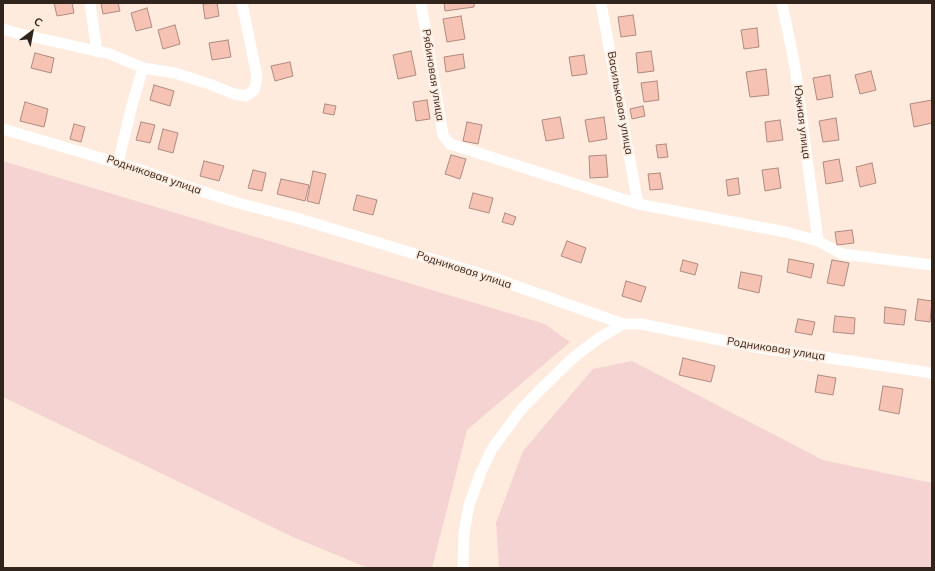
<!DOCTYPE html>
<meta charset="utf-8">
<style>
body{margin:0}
#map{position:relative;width:935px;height:571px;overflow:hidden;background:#feebdd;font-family:Mulish,sans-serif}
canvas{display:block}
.frame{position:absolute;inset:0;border:4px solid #30241c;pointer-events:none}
.north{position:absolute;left:12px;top:12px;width:40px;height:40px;-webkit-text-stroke:3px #feebdd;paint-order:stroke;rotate:32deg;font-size:11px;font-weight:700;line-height:16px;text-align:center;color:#30241c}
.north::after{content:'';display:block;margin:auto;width:14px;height:18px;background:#30241c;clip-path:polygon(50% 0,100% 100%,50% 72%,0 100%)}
</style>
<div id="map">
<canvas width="935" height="571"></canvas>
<div class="frame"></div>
<div class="north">С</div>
</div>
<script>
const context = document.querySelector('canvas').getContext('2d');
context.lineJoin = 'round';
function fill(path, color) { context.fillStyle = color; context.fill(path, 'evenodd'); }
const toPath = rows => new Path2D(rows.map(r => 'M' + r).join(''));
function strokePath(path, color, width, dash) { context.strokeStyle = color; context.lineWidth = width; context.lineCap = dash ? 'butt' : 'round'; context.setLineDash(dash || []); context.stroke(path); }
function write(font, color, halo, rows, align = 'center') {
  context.font = font + ' Mulish,sans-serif'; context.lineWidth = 3.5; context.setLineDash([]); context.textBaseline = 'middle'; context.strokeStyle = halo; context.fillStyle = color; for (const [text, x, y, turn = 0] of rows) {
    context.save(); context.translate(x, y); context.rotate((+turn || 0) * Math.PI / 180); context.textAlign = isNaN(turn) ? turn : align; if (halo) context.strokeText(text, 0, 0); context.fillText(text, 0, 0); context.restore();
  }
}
const green = toPath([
 [3,161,545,324,570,342,467,430,432,568,368,568,293,537,3,397],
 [632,361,823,460,932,483,932,568,499,568,496,523,523,451,593,369]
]);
const building = toPath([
 [54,3,72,3,74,13,57,16,54,3],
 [101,3,118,3,120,11,103,14,101,3],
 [217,3,219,16,205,19,203,4,217,3],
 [444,3,474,3,474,7,445,11,444,3],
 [147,8,152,27,136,31,131,13,147,8],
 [633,15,636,35,621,37,618,17,633,15],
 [461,16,465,39,447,42,443,19,461,16],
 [175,25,180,44,163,49,158,30,175,25],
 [757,28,759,47,744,49,741,30,757,28],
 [228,40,231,57,212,60,209,43,228,40],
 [411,51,416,75,398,79,393,55,411,51],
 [651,51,654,71,638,73,636,53,651,51],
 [35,53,54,58,51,73,31,68,35,53],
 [463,54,465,68,446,72,444,57,463,54],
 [584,55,587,74,572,76,569,57,584,55],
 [290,62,293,76,275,81,271,66,290,62],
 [766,69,769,95,750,97,746,72,766,69],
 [871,71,876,90,860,94,855,75,871,71],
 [830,75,833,97,817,100,813,78,830,75],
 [657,81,659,100,644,102,641,83,657,81],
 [154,85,174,91,170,106,150,100,154,85],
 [427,100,430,119,416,121,413,102,427,100],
 [932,100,932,123,914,127,910,104,932,100],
 [25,102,48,109,44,127,20,121,25,102],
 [325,104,336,106,334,115,323,113,325,104],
 [643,106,645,116,632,119,630,109,643,106],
 [560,117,564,138,546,141,542,120,560,117],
 [604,117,607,139,589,142,585,120,604,117],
 [836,118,839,140,823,142,819,121,836,118],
 [780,120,783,140,767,142,765,122,780,120],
 [141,122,155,125,150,143,136,140,141,122],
 [467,122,482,125,478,144,463,141,467,122],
 [74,124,85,127,81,142,70,139,74,124],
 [163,129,178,133,173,153,158,149,163,129],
 [666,144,668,157,658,158,656,145,666,144],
 [451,155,466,159,460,179,445,174,451,155],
 [606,155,608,177,590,178,589,156,606,155],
 [839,159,843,181,826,184,823,162,839,159],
 [204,161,224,166,219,181,200,176,204,161],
 [872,163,876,183,860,187,856,167,872,163],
 [778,168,781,188,765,191,762,170,778,168],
 [253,170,266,173,262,191,248,188,253,170],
 [313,171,326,174,319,204,307,201,313,171],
 [660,173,663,189,650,190,648,174,660,173],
 [738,178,740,194,728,196,726,180,738,178],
 [281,179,309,185,305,201,277,194,281,179],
 [473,193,493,198,489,213,469,208,473,193],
 [357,195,377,200,373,215,353,210,357,195],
 [505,213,516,217,513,225,502,222,505,213],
 [852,230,854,243,837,245,835,232,852,230],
 [567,241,586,248,581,263,561,256,567,241],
 [789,259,814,264,811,278,787,272,789,259],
 [683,260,698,264,695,275,680,271,683,260],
 [832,260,849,263,844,286,827,283,832,260],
 [741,272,762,276,759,293,738,288,741,272],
 [626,281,646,287,641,302,622,296,626,281],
 [918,299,932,301,930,322,915,320,918,299],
 [885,307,906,310,904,325,884,323,885,307],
 [835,316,855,318,854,334,833,332,835,316],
 [798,319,815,322,812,335,795,332,798,319],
 [683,358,715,366,711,382,679,375,683,358],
 [818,375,836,378,833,395,815,392,818,375],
 [883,386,903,389,899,414,879,410,883,386]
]);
const street = toPath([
 [90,3,97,52],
 [421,3,443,135,450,144,638,204,786,232,818,241,842,254,932,265],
 [601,3,638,204],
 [782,3,795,67,818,241],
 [3,29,20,34,110,54,143,68,175,73,212,85,234,94,246,96,254,90,256,83,257,76,242,3],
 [3,129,138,169,173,182,238,203,300,219,491,277,623,324,641,324,755,347,932,373],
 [118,163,132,105,143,68],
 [463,568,464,533,469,505,481,472,492,449,520,411,539,391,574,357,599,338,623,324]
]);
const streetNames = [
 ["Рябиновая улица",433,75,81],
 ["Васильковая улица",620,103,80],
 ["Южная улица",802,122,83],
 ["Родниковая улица",154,175,19],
 ["Родниковая улица",464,270,18],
 ["Родниковая улица",776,349,9]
];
fill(green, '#f4d3d2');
fill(building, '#f5c2b3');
strokePath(building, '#af8b80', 1);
strokePath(street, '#fff', 11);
write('11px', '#30241c', '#feebdd', streetNames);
</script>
